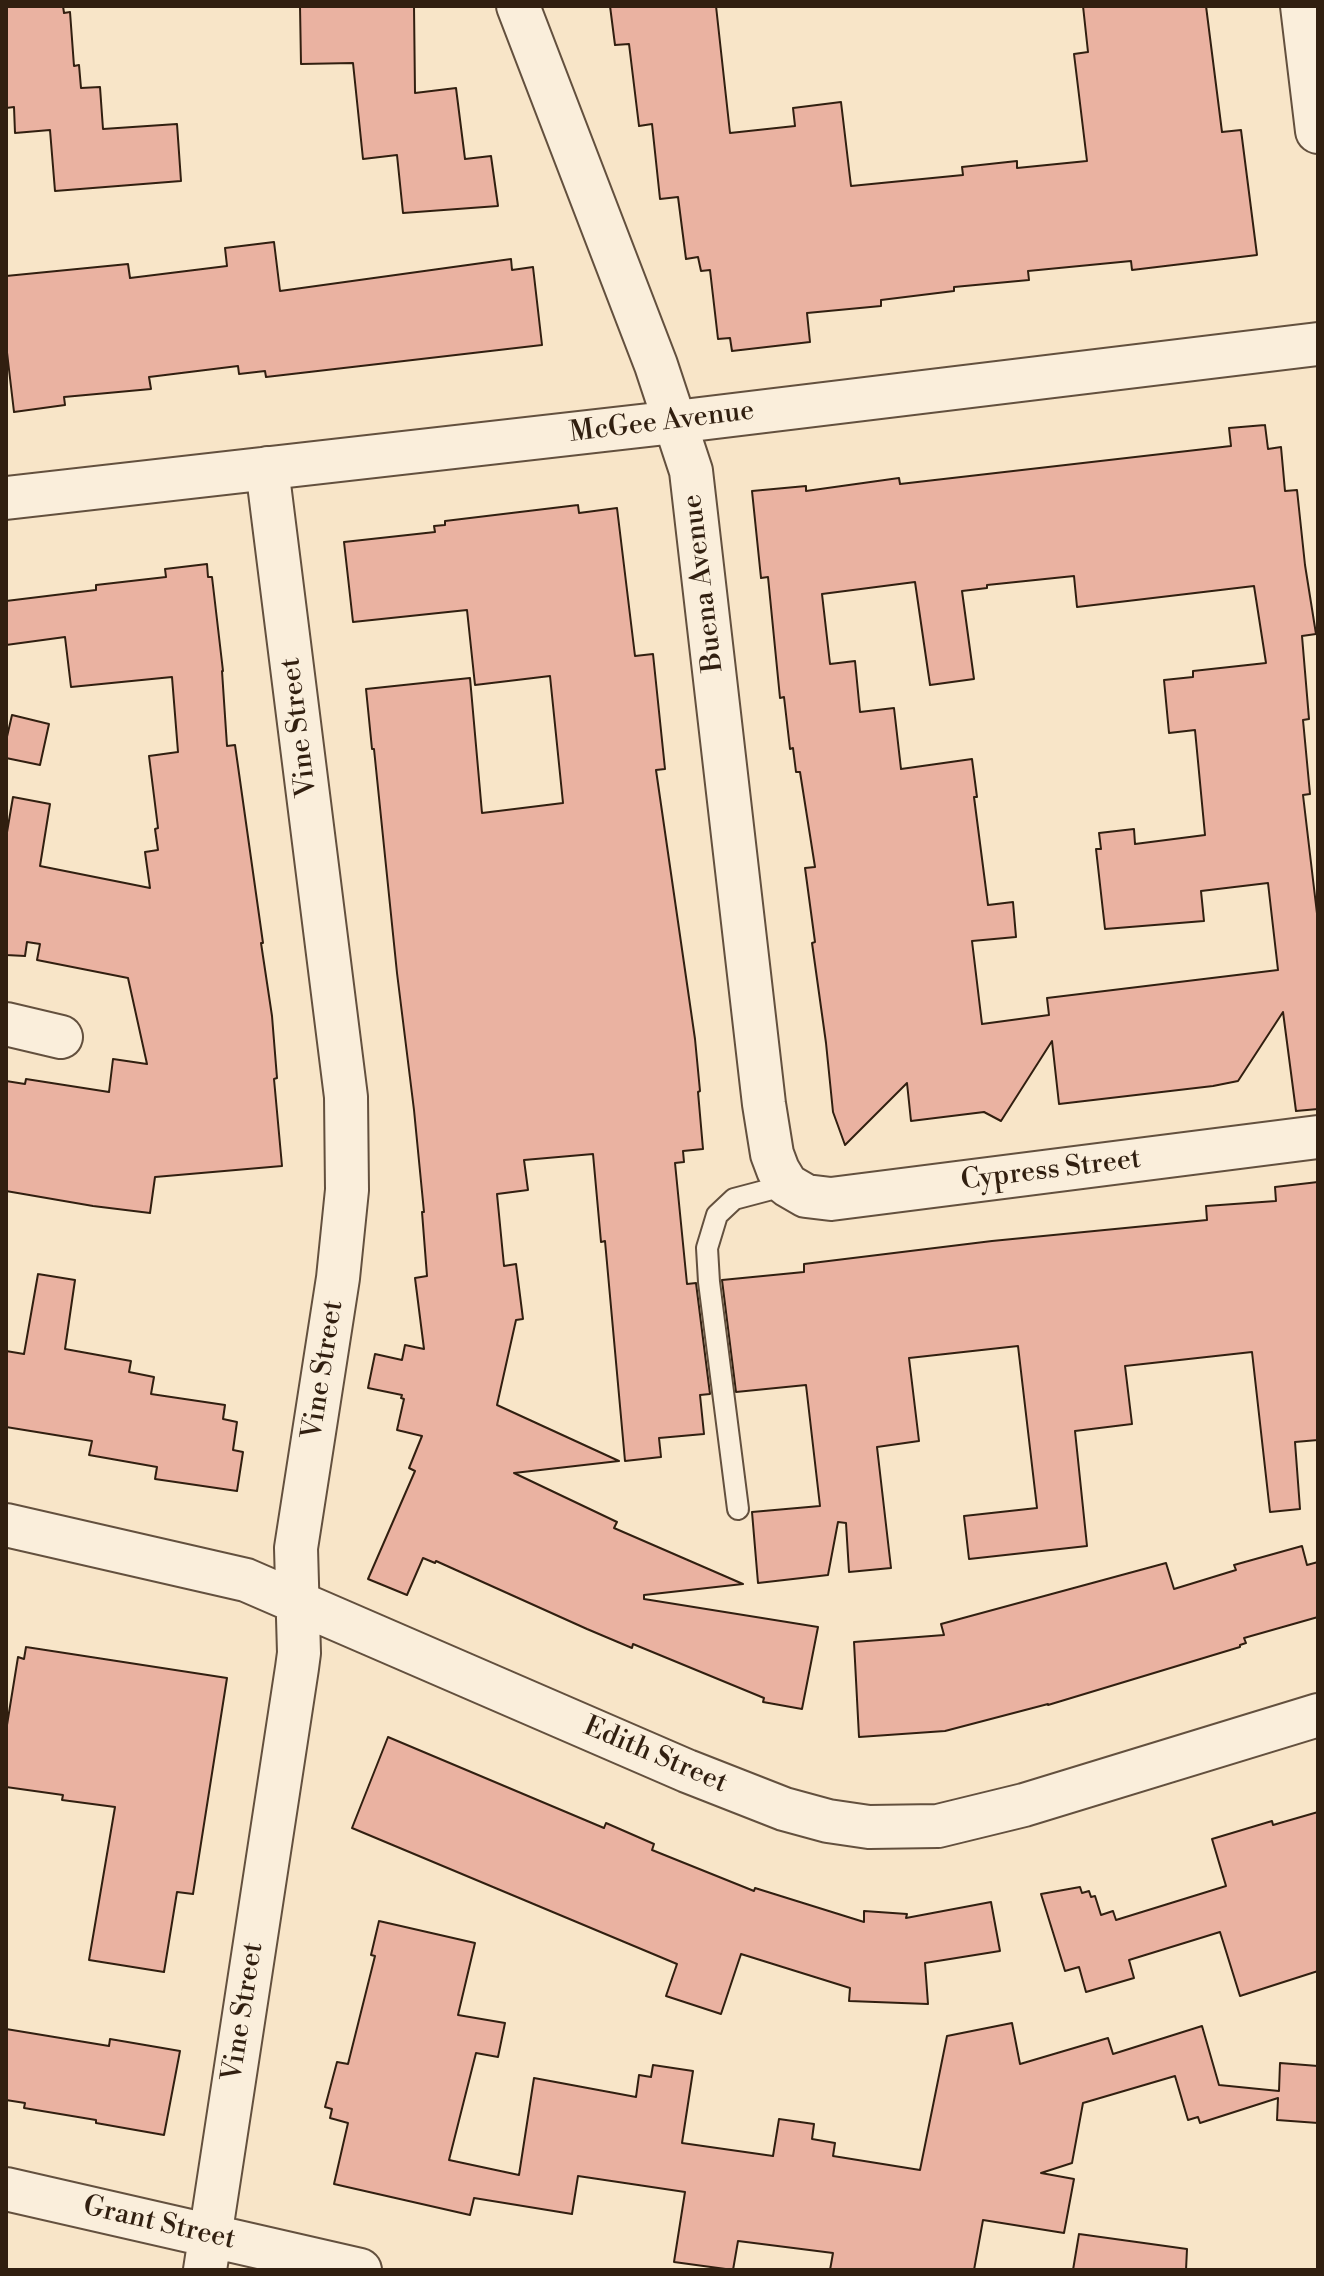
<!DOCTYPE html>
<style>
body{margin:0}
#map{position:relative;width:1324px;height:2276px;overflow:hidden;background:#f8e5c8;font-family:"Libre Bodoni",serif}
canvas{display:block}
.frame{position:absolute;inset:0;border:8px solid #311f10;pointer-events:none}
</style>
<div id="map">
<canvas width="1324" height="2276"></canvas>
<div class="frame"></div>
</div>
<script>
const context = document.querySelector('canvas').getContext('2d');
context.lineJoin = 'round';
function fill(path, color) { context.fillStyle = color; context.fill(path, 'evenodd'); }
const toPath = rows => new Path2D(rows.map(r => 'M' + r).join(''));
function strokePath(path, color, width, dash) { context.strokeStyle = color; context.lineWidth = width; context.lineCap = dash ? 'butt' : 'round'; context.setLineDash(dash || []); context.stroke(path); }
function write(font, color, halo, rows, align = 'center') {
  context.font = font + ' "Libre Bodoni",serif'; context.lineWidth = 8; context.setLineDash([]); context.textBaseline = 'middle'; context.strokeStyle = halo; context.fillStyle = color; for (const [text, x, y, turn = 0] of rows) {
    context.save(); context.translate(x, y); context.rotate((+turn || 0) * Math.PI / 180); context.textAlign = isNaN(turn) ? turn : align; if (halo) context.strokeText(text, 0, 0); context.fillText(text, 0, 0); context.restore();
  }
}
const building = toPath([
 [6,6,63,6,64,13,70,12,74,66,79,65,81,88,100,87,103,129,177,124,181,181,55,191,50,130,15,133,14,107,6,108,6,6],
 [300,6,414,6,415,93,456,88,465,159,491,156,498,206,403,213,397,155,363,159,353,63,301,64,300,6],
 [610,6,716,6,730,133,795,126,793,108,841,102,851,186,963,175,962,167,1017,161,1017,168,1087,161,1074,54,1088,52,1083,6,1206,6,1222,132,1241,130,1257,255,1132,270,1131,261,1028,271,1029,280,954,287,954,291,881,300,881,306,807,313,810,342,732,351,730,338,718,339,710,270,701,271,698,257,686,259,678,197,660,199,652,124,639,126,629,44,615,45,610,6],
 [274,242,280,291,511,259,512,270,533,267,542,345,266,377,265,371,239,374,238,366,149,377,151,389,64,397,65,405,14,412,6,344,6,276,128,264,130,278,227,266,225,248,274,242],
 [1265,425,1268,449,1281,447,1285,491,1297,490,1305,565,1316,634,1302,636,1309,719,1303,720,1310,794,1303,795,1318,922,1318,1109,1296,1111,1283,1012,1238,1081,1213,1086,1059,1104,1052,1041,1001,1121,984,1112,911,1121,907,1083,845,1145,833,1112,826,1043,812,943,815,942,805,868,815,867,800,772,796,772,793,748,790,749,784,697,780,698,768,577,761,578,752,491,806,486,806,491,899,478,900,484,1231,446,1229,428,1265,425],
 [1074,576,1077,607,1254,586,1266,663,1193,671,1193,677,1164,680,1169,733,1195,730,1205,835,1135,844,1134,829,1099,833,1101,849,1096,849,1105,929,1204,921,1201,891,1268,883,1278,970,1047,998,1049,1015,982,1024,972,941,1016,937,1013,902,988,905,974,797,977,797,972,759,901,769,894,708,860,712,855,661,830,664,822,594,915,582,930,685,974,679,962,591,987,588,987,585,1074,576],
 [578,505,579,513,617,508,635,656,653,654,665,769,656,770,695,1039,700,1091,698,1092,703,1149,683,1151,684,1162,675,1163,687,1284,696,1283,710,1394,700,1395,704,1434,659,1438,661,1457,625,1461,605,1241,601,1242,593,1154,524,1160,528,1190,497,1194,504,1266,516,1264,523,1319,516,1320,497,1405,619,1461,514,1473,617,1522,614,1528,743,1584,644,1595,644,1599,818,1627,802,1709,763,1702,764,1698,633,1644,632,1648,587,1629,436,1561,435,1563,423,1558,407,1595,368,1579,415,1471,409,1468,422,1436,397,1430,404,1399,401,1398,402,1395,368,1388,375,1354,402,1360,405,1345,424,1349,415,1278,427,1276,422,1212,424,1212,414,1110,397,973,374,749,372,749,366,689,470,678,482,813,563,803,550,676,475,685,467,610,353,622,344,542,435,532,434,526,445,525,445,521,578,505],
 [207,564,208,577,212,577,223,671,222,671,227,746,235,745,263,943,261,943,272,1016,277,1078,274,1079,282,1166,155,1177,150,1213,93,1206,6,1191,6,1081,25,1084,26,1079,109,1092,113,1059,147,1064,128,978,37,960,40,944,27,942,25,956,6,955,6,838,13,797,50,804,40,866,150,888,145,852,158,850,155,829,158,828,149,756,178,752,172,677,71,687,65,637,6,645,6,601,96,590,96,585,166,577,165,569,207,564],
 [12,715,49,724,40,765,6,758,6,741,12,715],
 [1318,1182,1318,1440,1295,1442,1300,1509,1270,1512,1252,1352,1125,1366,1132,1424,1075,1431,1087,1546,969,1559,964,1516,1037,1508,1018,1346,909,1358,919,1441,877,1447,891,1568,849,1572,846,1523,838,1522,828,1575,758,1583,752,1512,820,1506,806,1385,736,1392,722,1280,804,1272,804,1264,992,1241,1207,1220,1206,1206,1276,1201,1275,1187,1318,1182],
 [38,1274,75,1280,65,1349,131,1361,129,1372,154,1377,151,1394,225,1405,223,1419,237,1422,233,1450,243,1452,237,1491,155,1479,157,1467,89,1455,92,1441,6,1427,6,1351,24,1354,38,1274],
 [1302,1546,1307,1565,1318,1562,1318,1617,1244,1638,1246,1643,1240,1645,1240,1647,1048,1705,1048,1704,945,1731,859,1737,854,1642,944,1635,941,1624,1166,1563,1174,1589,1236,1570,1234,1565,1302,1546],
 [26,1647,227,1678,193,1894,177,1892,164,1972,89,1960,115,1807,62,1800,63,1795,6,1787,6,1731,18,1657,24,1659,26,1647],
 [388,1737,604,1828,606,1823,654,1844,652,1850,754,1891,755,1888,864,1922,864,1911,907,1914,906,1918,991,1902,1000,1951,925,1963,928,2004,849,2001,850,1988,741,1954,721,2014,666,1996,677,1964,352,1828,388,1737],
 [1318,1812,1318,1971,1240,1996,1220,1932,1129,1960,1134,1978,1086,1992,1079,1967,1065,1971,1041,1894,1080,1887,1082,1893,1089,1891,1091,1897,1095,1896,1101,1915,1113,1911,1116,1920,1226,1886,1212,1839,1272,1821,1273,1825,1318,1812],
 [379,1921,475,1943,458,2015,505,2023,498,2057,476,2053,449,2160,519,2175,534,2078,636,2097,639,2075,651,2077,653,2065,693,2071,682,2143,773,2156,779,2119,814,2124,812,2139,835,2143,833,2156,920,2170,947,2036,1012,2023,1020,2064,1108,2038,1113,2054,1202,2026,1219,2085,1279,2091,1280,2063,1318,2066,1318,2123,1277,2120,1278,2098,1200,2123,1198,2117,1188,2120,1175,2076,1083,2103,1072,2163,1041,2173,1074,2179,1064,2233,983,2220,974,2270,830,2270,833,2253,738,2241,733,2270,674,2262,685,2192,578,2176,572,2214,474,2198,470,2215,334,2184,348,2123,330,2118,332,2109,325,2107,337,2062,348,2064,375,1956,371,1955,379,1921],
 [6,2029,109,2046,110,2039,180,2051,164,2135,96,2123,96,2120,24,2108,25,2103,6,2100,6,2029],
 [1079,2234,1187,2249,1186,2270,1073,2270,1079,2234]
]);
const service = toPath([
 [738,1509,709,1282,707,1248,717,1215,734,1199,787,1185]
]);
const minor = toPath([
 [518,6,656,365,691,471,764,1104,772,1154,778,1170,787,1185,806,1196,831,1199,1318,1137],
 [6,498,675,422,1318,344],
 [6,1024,61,1037],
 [6,1525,246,1580,687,1771,784,1809,828,1821,869,1827,938,1826,1024,1805,1318,1715],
 [6,2189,360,2270],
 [205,2270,297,1668,299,1653,296,1548,338,1278,347,1190,346,1097,267,468]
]);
const tertiary = toPath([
 [1303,6,1318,131]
]);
const streetNames = [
 ["McGee Avenue",662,423,-7],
 ["Buena Avenue",704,583,-97],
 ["Vine Street",300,727,-97],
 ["Cypress Street",1051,1171,-7],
 ["Vine Street",324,1370,-81],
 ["Edith Street",655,1756,23],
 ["Vine Street",244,2012,-81],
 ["Grant Street",159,2224,13]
];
fill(building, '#eab2a1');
strokePath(building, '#311f10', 2);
strokePath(service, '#63503e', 24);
strokePath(minor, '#63503e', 46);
strokePath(tertiary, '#63503e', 48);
strokePath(service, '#faeedb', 20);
strokePath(minor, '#faeedb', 42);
strokePath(tertiary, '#faeedb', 44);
write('28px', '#311f10', '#faeedb', streetNames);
</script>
